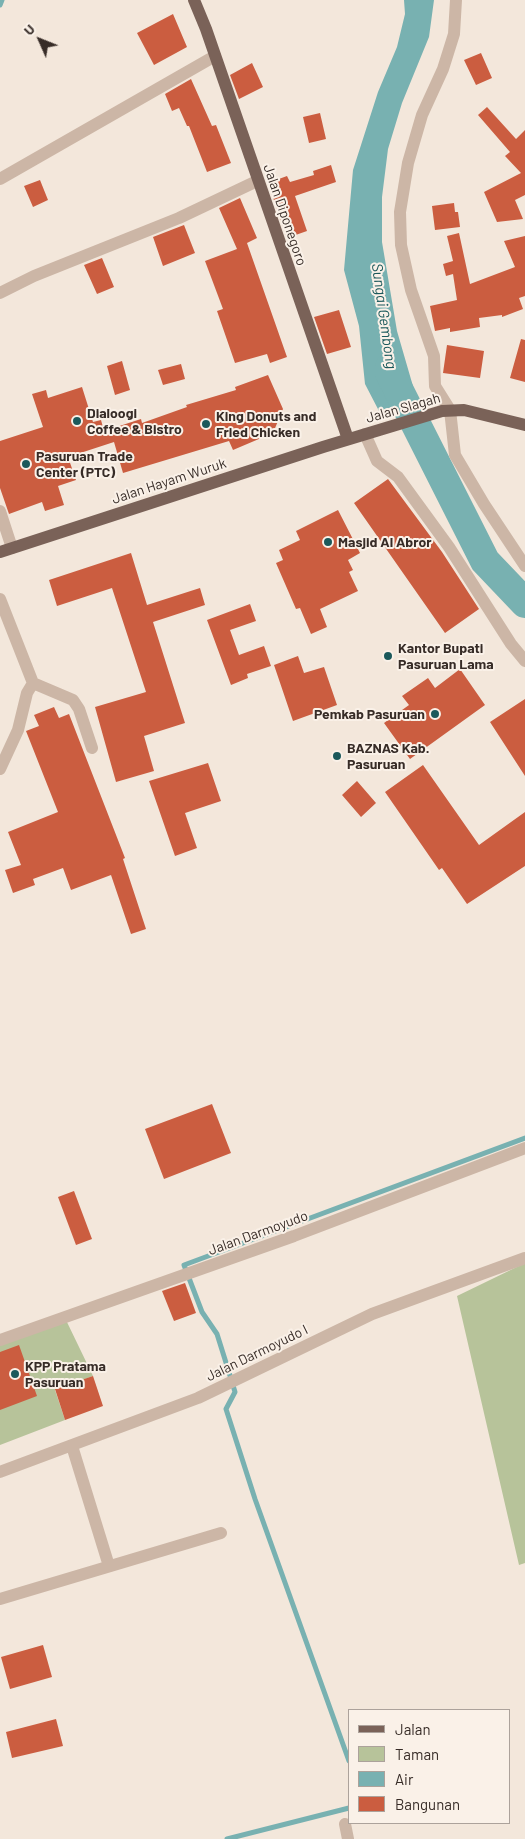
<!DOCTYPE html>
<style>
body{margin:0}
#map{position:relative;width:525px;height:1839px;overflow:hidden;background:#f3e7db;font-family:Barlow,sans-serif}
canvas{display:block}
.legend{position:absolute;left:348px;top:1709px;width:162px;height:115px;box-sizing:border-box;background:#faf1e8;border:1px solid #aca29b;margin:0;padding:6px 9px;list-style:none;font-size:15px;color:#372c27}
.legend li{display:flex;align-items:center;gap:10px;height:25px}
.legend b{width:25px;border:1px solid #aca29b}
.north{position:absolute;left:15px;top:15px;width:50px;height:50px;-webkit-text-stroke:4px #faf1e8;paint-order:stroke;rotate:314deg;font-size:14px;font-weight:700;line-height:20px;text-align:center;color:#372c27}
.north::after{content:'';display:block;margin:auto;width:18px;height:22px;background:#372c27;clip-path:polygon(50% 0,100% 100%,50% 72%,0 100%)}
</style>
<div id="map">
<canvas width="525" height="1839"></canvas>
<ul class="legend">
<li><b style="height:6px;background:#7a6258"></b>Jalan</li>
<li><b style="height:14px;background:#b7c39a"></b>Taman</li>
<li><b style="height:14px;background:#78b1b1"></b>Air</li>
<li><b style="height:14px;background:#cb5d40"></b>Bangunan</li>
</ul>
<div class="north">U</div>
</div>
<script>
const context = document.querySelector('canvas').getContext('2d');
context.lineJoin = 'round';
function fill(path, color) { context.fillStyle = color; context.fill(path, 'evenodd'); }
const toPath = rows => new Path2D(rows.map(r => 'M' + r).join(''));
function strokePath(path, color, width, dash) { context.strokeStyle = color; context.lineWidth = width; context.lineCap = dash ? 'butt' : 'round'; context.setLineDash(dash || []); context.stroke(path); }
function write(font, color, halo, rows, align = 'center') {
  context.font = font + ' Barlow,sans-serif'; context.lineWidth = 4; context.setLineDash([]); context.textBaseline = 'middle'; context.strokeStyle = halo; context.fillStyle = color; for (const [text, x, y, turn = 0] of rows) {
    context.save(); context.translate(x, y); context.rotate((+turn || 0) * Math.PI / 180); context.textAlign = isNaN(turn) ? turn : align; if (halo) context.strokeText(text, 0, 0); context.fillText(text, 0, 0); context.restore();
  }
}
const green = toPath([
 [525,1263,525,1563,519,1565,457,1296],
 [65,1318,93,1376,55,1390,65,1420,0,1445,0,1341]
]);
const water = toPath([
 [404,0,434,0,429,37,402,103,388,149,382,197,382,242,397,331,417,400,379,411,365,384,359,326,344,270,353,170,378,92,397,47,405,14]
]);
const stream = toPath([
 [0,5,2,0],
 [349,1761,255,1499,226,1409,235,1392,228,1369,217,1334,202,1312,184,1265,525,1138],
 [227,1839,349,1808]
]);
const river = toPath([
 [390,367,390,373,485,561,525,603]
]);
const building = toPath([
 [173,14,187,47,154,65,137,33],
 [481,53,492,78,476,85,464,60],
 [252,63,263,87,239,99,230,75],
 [191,79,212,126,216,125,231,163,207,172,189,126,187,126,179,108,172,111,165,94],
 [487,107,516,139,525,130,525,195,515,200,523,219,497,222,484,192,521,173,505,156,510,152,478,115],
 [320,113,326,139,309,143,303,117],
 [331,165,336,182,295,196,307,231,287,238,268,183,287,176,290,182,314,175,313,171],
 [40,180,48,200,33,207,24,186],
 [240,198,257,238,247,243,287,357,270,363,267,354,235,363,217,311,223,309,205,261,237,249,219,208],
 [454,203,455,212,458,212,460,227,435,230,432,206],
 [184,225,195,253,163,266,153,237],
 [459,233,470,284,515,267,504,241,525,236,525,296,519,298,523,309,502,317,502,315,479,318,480,327,450,332,450,328,435,331,430,306,457,300,453,274,446,276,443,264,453,261,447,236],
 [102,258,114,287,97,294,84,265],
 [339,310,351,347,327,354,314,317],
 [521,339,525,340,525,382,510,378],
 [447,345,484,351,480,378,443,373],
 [122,361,130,390,115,395,107,366],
 [181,364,185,379,163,385,158,370],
 [268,375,283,409,273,433,233,450,229,441,123,473,114,442,68,457,76,480,58,486,64,505,45,511,42,502,9,514,0,488,0,441,43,427,32,394,46,390,48,398,82,387,93,422,101,420,104,431,141,419,142,423,187,407,186,405,236,390,235,387],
 [388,479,442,552,479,609,445,633,354,503],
 [338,510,360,553,348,560,353,570,349,572,358,591,320,609,327,627,311,634,300,608,296,609,276,563,283,560,279,550,300,540,296,531],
 [131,553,147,605,200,588,205,605,153,622,185,723,144,736,154,771,116,782,95,707,146,692,112,588,57,606,49,580],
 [250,604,256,621,230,630,239,655,264,646,271,666,247,674,248,678,231,685,207,620],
 [298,656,304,673,324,667,337,705,293,721,274,665],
 [460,669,485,705,410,759,384,723,409,705,402,696,428,678,435,688],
 [525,699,525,776,490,722],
 [54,707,59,718,69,714,125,858,123,859,146,929,131,934,111,875,71,890,63,868,33,879,35,885,13,893,5,870,21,865,8,832,58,812,26,731,39,726,34,715],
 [208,763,221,801,185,813,197,848,175,856,149,781],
 [423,765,479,845,525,812,525,866,467,904,442,868,439,870,385,792],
 [357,781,376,803,361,817,342,795],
 [212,1104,231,1153,164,1179,145,1129],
 [74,1191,92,1239,76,1245,58,1197],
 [185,1283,196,1313,174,1321,162,1291],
 [19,1345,37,1396,0,1410,0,1352],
 [93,1376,103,1406,65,1420,55,1389],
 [43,1645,52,1677,10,1689,1,1657],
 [56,1719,63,1746,12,1758,6,1732]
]);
const minor = toPath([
 [456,0,454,34,443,69,422,115,408,163,400,212,401,245,411,290,434,356,435,386,450,410,455,455,484,504,525,566],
 [0,179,215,56],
 [0,293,34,276,179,218,257,181],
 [365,434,377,461,398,477,449,547,511,644,525,661],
 [0,511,12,548],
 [0,599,33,683,27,693,18,730,0,769],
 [33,683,73,700,79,709,92,748],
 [0,1340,294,1236,525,1148],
 [72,1446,109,1566],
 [0,1472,198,1398,372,1314,525,1258],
 [0,1599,221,1533],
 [345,1824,348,1839]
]);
const major = toPath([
 [194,0,206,29,348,439],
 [0,552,323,447,442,411,464,410,525,425]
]);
const markers = [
 [77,421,5,"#1b595b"],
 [206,424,5,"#1b595b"],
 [26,464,5,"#1b595b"],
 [328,542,5,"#1b595b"],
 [388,656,5,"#1b595b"],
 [435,714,5,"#1b595b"],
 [337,756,5,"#1b595b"],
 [15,1374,5,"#1b595b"]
];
const streetNames = [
 ["Jalan Diponegoro",285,215,71],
 ["Jalan Slagah",403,408,-16],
 ["Jalan Hayam Wuruk",169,481,-18],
 ["Jalan Darmoyudo",258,1233,-20],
 ["Jalan Darmoyudo I",257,1353,-26]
];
const poiNames = [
 ["Dialoogi",87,413],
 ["Coffee & Bistro",87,429],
 ["King Donuts and",216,416],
 ["Fried Chicken",216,432],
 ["Pasuruan Trade",36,456],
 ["Center (PTC)",36,472],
 ["Masjid Al Abror",338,542],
 ["Kantor Bupati",398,648],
 ["Pasuruan Lama",398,664],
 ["Pemkab Pasuruan",425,714,"right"],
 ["BAZNAS Kab.",347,748],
 ["Pasuruan",347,764],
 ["KPP Pratama",25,1366],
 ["Pasuruan",25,1382]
];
const waterNames = [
 ["Sungai Gembong",384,316,82]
];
fill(green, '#b7c39a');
fill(water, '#78b1b1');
strokePath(stream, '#78b1b1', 5);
strokePath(river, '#78b1b1', 30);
fill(building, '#cb5d40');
strokePath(minor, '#ccb6a6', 12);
strokePath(major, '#7a6258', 12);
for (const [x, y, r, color] of markers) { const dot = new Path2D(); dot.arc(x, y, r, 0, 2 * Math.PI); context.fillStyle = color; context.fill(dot); strokePath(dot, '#faf1e8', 2); }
write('14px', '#372c27', '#faf1e8', streetNames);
write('bold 14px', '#372c27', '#faf1e8', poiNames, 'left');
write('italic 15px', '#1b595b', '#faf1e8', waterNames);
</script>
